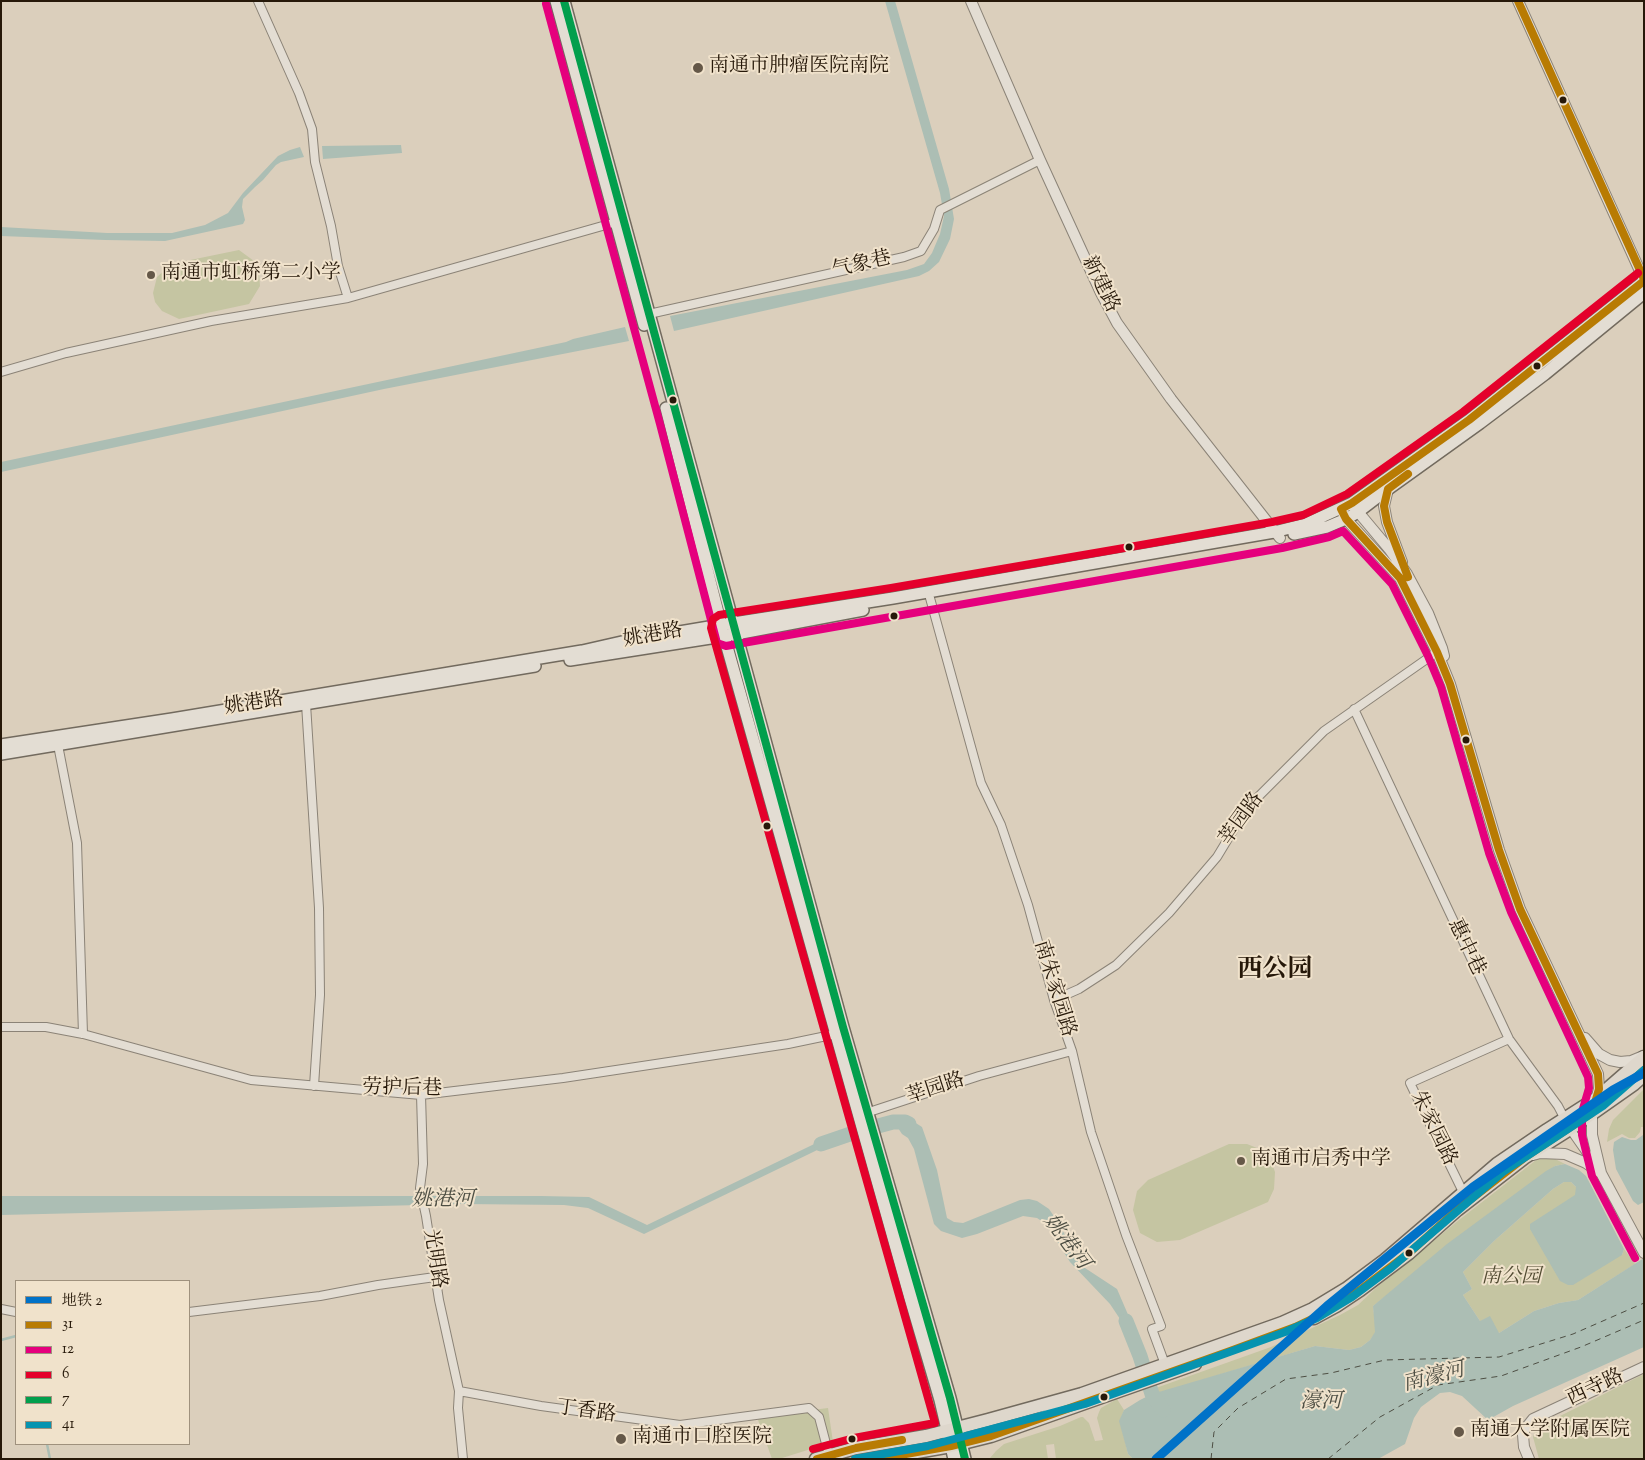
<!DOCTYPE html>
<meta charset="utf-8">
<style>
body{margin:0}
#map{position:relative;width:1645px;height:1460px;overflow:hidden;background:#dbcfbc;font-family:"Sorts Mill Goudy","Noto Serif SC",serif}
canvas{display:block}
.frame{position:absolute;inset:0;border:2px solid #261809;pointer-events:none}
.legend{position:absolute;left:15px;top:1280px;width:175px;height:165px;box-sizing:border-box;background:#f0e2cb;border:1px solid #9f917d;margin:0;padding:6px 9px;list-style:none;font-size:15px;color:#261809}
.legend li{display:flex;align-items:center;gap:10px;height:25px}
.legend b{width:25px;border:1px solid #9f917d}
</style>
<div id="map">
<canvas width="1645" height="1460"></canvas>
<div class="frame"></div>
<ul class="legend">
<li><b style="height:6px;background:#0072c8"></b>地铁 2</li>
<li><b style="height:6px;background:#b87b03"></b>31</li>
<li><b style="height:6px;background:#e5007d"></b>12</li>
<li><b style="height:6px;background:#e4002b"></b>6</li>
<li><b style="height:6px;background:#029f4d"></b>7</li>
<li><b style="height:6px;background:#0693b0"></b>41</li>
</ul>
</div>
<script>
const context = document.querySelector('canvas').getContext('2d');
context.lineJoin = 'round';
function fill(path, color) { context.fillStyle = color; context.fill(path, 'evenodd'); }
const toPath = rows => new Path2D(rows.map(r => 'M' + r).join(''));
function strokePath(path, color, width, dash) { context.strokeStyle = color; context.lineWidth = width; context.lineCap = dash ? 'butt' : 'round'; context.setLineDash(dash || []); context.stroke(path); }
function write(font, color, halo, rows, align = 'center') {
  context.font = font + ' "Sorts Mill Goudy","Noto Serif SC",serif'; context.lineWidth = 4; context.setLineDash([]); context.textBaseline = 'middle'; context.strokeStyle = halo; context.fillStyle = color; for (const [text, x, y, turn = 0] of rows) {
    context.save(); context.translate(x, y); context.rotate((+turn || 0) * Math.PI / 180); context.textAlign = isNaN(turn) ? turn : align; if (halo) context.strokeText(text, 0, 0); context.fillText(text, 0, 0); context.restore();
  }
}
const green = toPath([
 [239,250,254,261,259,273,260,286,249,304,179,319,162,311,155,302,153,293,157,277,171,264],
 [1644,1089,1644,1127,1641,1127,1640,1132,1635,1138,1629,1138,1622,1134,1607,1142,1609,1129,1613,1120],
 [1229,1144,1247,1144,1257,1148,1271,1161,1275,1172,1274,1189,1268,1202,1180,1240,1157,1242,1140,1233,1133,1210,1137,1191,1148,1180],
 [1549,1156,1565,1164,1555,1166,1373,1306,1376,1332,1370,1340,1361,1347,1349,1350,1315,1346,1155,1394,1153,1389,1271,1347,1340,1315,1358,1305,1377,1287,1459,1220,1540,1157],
 [1564,1182,1571,1182,1576,1187,1576,1195,1622,1255,1624,1249,1635,1264,1578,1300,1559,1303,1534,1311,1499,1333,1480,1321,1463,1295,1472,1289,1463,1272,1494,1241,1553,1189],
 [1644,1374,1644,1459,1539,1459,1533,1437,1536,1428],
 [1117,1399,1124,1410,1120,1421,1128,1454,1133,1459,1056,1459,1054,1444,1046,1445,1048,1459,990,1458,996,1451,1004,1444,1060,1426,1081,1417,1083,1417,1089,1423,1095,1441,1103,1440,1097,1418,1099,1412,1101,1408],
 [828,1408,833,1442,779,1459,772,1459,757,1417]
]);
const water = toPath([
 [885,1,895,1,949,189,954,219,950,239,939,262,929,271,919,276,674,331,670,316,907,270,924,264,932,253,940,234,944,216,940,193],
 [401,145,402,153,323,159,322,146],
 [300,147,304,157,281,162,276,165,263,180,255,187,243,199,242,207,245,220,243,224,165,241,105,240,1,236,1,227,107,233,172,233,205,225,228,213,243,193,278,156,290,150],
 [625,327,629,341,384,389,1,472,1,462,566,342,573,339],
 [887,1118,908,1118,922,1127,937,1170,947,1218,954,1222,963,1223,1020,1200,1029,1199,1037,1201,1049,1209,1060,1225,1076,1258,1085,1268,1117,1289,1148,1361,1110,1304,1070,1262,1046,1224,1037,1218,1023,1216,977,1234,962,1238,941,1231,934,1224,914,1149,908,1138,902,1134,898,1128,890,1126],
 [839,1132,842,1138,644,1234,588,1208,564,1205,462,1204,1,1215,1,1196,541,1196,589,1197,647,1225],
 [1644,1132,1644,1202,1638,1205,1633,1201,1616,1169,1613,1150,1614,1142,1622,1137,1631,1140,1636,1140,1643,1135],
 [1565,1164,1579,1170,1586,1176,1624,1249,1622,1255,1573,1285,1568,1285,1560,1281,1530,1229,1530,1224,1575,1195,1576,1187,1571,1182,1564,1182,1553,1189,1494,1241,1463,1272,1472,1289,1463,1295,1480,1321,1490,1316,1499,1333,1534,1311,1559,1303,1578,1300,1644,1258,1644,1347,1513,1406,1488,1420,1462,1396,1450,1392,1440,1393,1421,1407,1414,1418,1405,1444,1378,1459,1133,1459,1128,1454,1119,1421,1124,1410,1140,1400,1152,1394,1315,1346,1349,1350,1361,1347,1370,1340,1375,1332,1373,1306,1447,1244,1546,1171,1555,1166]
]);
const stream = toPath([
 [1,1340,16,1336],
 [47,1444,50,1459]
]);
const river = toPath([
 [878,1126,893,1122,905,1122,909,1124],
 [821,1144,856,1132],
 [1126,1321,1140,1356,1152,1394,1163,1410]
]);
const ferry = toPath([
 [1211,1459,1214,1432,1238,1408,1286,1379,1331,1373,1385,1360,1499,1357,1573,1334,1644,1303],
 [1328,1459,1380,1417,1438,1385,1501,1376,1581,1347,1644,1320]
]);
const minor = toPath([
 [258,1,299,93,312,129,315,162,331,226,338,266,348,298],
 [649,314,904,257,921,251,934,229,940,210,1040,160],
 [1,372,66,353,211,321,348,298,620,221],
 [930,598,981,783,1001,825,1028,905,1054,1000,1072,1051,1091,1132,1126,1235,1161,1326,1152,1329,1166,1367],
 [306,704,319,908,320,995,314,1086],
 [1354,709,1509,1039,1558,1106,1570,1129,1598,1169],
 [58,745,77,843,83,1034],
 [1054,1000,1079,989,1116,965,1169,913,1217,857,1246,809,1324,731,1441,649],
 [1,1027,46,1027,83,1034,251,1080,421,1095,563,1078,788,1044,836,1034],
 [421,1095,423,1164,420,1188,426,1216,439,1300,459,1391,458,1408,463,1459],
 [863,1114,979,1076,1072,1051],
 [1463,1192,1410,1083,1509,1039],
 [1,1309,16,1312],
 [189,1312,320,1296,378,1285,435,1277],
 [459,1391,541,1406,680,1425,809,1408,819,1417,829,1455]
]);
const tertiary = toPath([
 [971,1,1040,160,1101,293,1117,323,1171,399,1280,538],
 [1518,1,1644,280],
 [1388,489,1384,506,1387,522,1402,562],
 [1354,507,1390,550,1407,574,1428,613,1442,648,1444,656],
 [1343,513,1346,519,1400,578,1437,652,1450,684,1499,850,1520,909,1598,1074,1599,1089,1592,1113,1592,1135,1601,1173,1644,1253],
 [1585,1038,1599,1054,1610,1060,1620,1062,1631,1061,1643,1056],
 [1533,1155,1540,1153,1565,1154,1586,1163,1601,1173],
 [1529,1459,1524,1447,1523,1435,1525,1429,1533,1419,1644,1367]
]);
const secondary = toPath([
 [556,1,644,325],
 [564,1,843,1027,950,1398,965,1459],
 [666,408,724,636,910,1298,940,1400,954,1459],
 [1294,534,1327,527,1346,519,1358,512,1388,489,1480,423,1545,374,1644,293],
 [570,660,736,634,863,610],
 [1,745,172,719,582,651,626,641,721,625,893,598,1274,532,1306,524,1352,503,1469,420,1644,281],
 [1,754,535,666]
]);
const primary = toPath([
 [1314,1318,1336,1306,1360,1290,1409,1253,1457,1210,1524,1158,1570,1129,1634,1084,1644,1075],
 [816,1459,856,1448,926,1436,988,1420,1082,1394,1282,1323,1313,1309,1346,1289,1385,1260,1497,1164,1547,1130,1597,1098,1644,1057],
 [877,1459,951,1446,991,1436,1195,1364]
]);
const bus1 = toPath([
 [1518,1,1644,279],
 [1408,474,1388,489,1384,506,1387,522,1408,577],
 [817,1459,856,1448,902,1440],
 [878,1459,951,1446,991,1436,1230,1351,1295,1327,1318,1316,1360,1290,1409,1253,1457,1210,1524,1158,1592,1113,1599,1089,1598,1074,1520,909,1499,850,1450,684,1437,652,1400,578,1346,519,1341,509,1352,503,1469,420,1644,281]
]);
const bus2 = toPath([
 [546,4,660,424,717,643,726,646,1282,548,1329,537,1343,531,1392,584,1428,656,1441,687,1489,853,1511,912,1588,1077,1589,1088,1582,1112,1582,1135,1592,1176,1635,1258]
]);
const bus3 = toPath([
 [813,1449,854,1438,935,1423,711,628,713,619,719,615,891,588,1124,548,1272,522,1303,515,1347,494,1463,412,1638,273]
]);
const bus4 = toPath([
 [564,1,843,1027,950,1398,965,1459]
]);
const bus5 = toPath([
 [855,1459,928,1446,1085,1404,1285,1332,1317,1318,1352,1297,1391,1268,1503,1172,1603,1106,1644,1070]
]);
const metro1 = toPath([
 [1156,1459,1327,1306,1473,1187,1613,1090,1644,1073]
]);
const markers = [
 [698,68,6,"#655848"],
 [1563,100,4.5,"#261809"],
 [151,275,5,"#655848"],
 [1537,366,4.5,"#261809"],
 [673,400,4.5,"#261809"],
 [1129,547,4.5,"#261809"],
 [894,616,4.5,"#261809"],
 [1466,740,4.5,"#261809"],
 [767,826,4.5,"#261809"],
 [1241,1161,5,"#655848"],
 [1409,1253,4.5,"#261809"],
 [1104,1397,4.5,"#261809"],
 [1459,1432,6,"#655848"],
 [621,1439,6,"#655848"],
 [852,1439,4.5,"#261809"]
];
const poiNames = [
 ["南通市肿瘤医院南院",709,68],
 ["南通市虹桥第二小学",161,275],
 ["南通市启秀中学",1251,1161],
 ["南通大学附属医院",1470,1432],
 ["南通市口腔医院",632,1439]
];
const streetNames = [
 ["气象巷",862,266,-13],
 ["新建路",1099,285,64],
 ["姚港路",653,637,-10],
 ["姚港路",254,705,-9],
 ["莘园路",1243,820,-54],
 ["惠中巷",1465,948,64],
 ["南朱家园路",1053,989,73],
 ["劳护后巷",402,1090,1],
 ["莘园路",936,1090,-18],
 ["朱家园路",1432,1129,64],
 ["光明路",433,1259,81],
 ["西寺路",1596,1389,-25],
 ["丁香路",586,1413,8]
];
const parkNames = [
 ["南公园",1511,1279]
];
const waterNames = [
 ["姚港河",443,1201],
 ["姚港河",1065,1243,53],
 ["南濠河",1434,1379,-14],
 ["濠河",1321,1403]
];
const districtNames = [
 ["西公园",1275,972]
];
fill(green, '#c5c5a2');
fill(water, '#acbeb4');
strokePath(stream, '#acbeb4', 2.5);
strokePath(river, '#acbeb4', 15);
strokePath(ferry, '#4e4f44', 1, [6, 5]);
strokePath(minor, '#8b8377', 10);
strokePath(tertiary, '#8b8377', 12);
strokePath(secondary, '#726a5e', 14);
strokePath(primary, '#726a5e', 15);
strokePath(minor, '#e3ddd3', 8);
strokePath(tertiary, '#e3ddd3', 10);
strokePath(secondary, '#e3ddd3', 11);
strokePath(primary, '#ded7cc', 12);
strokePath(bus1, '#b87b03', 8);
strokePath(bus2, '#e5007d', 8);
strokePath(bus3, '#e4002b', 8);
strokePath(bus4, '#029f4d', 8);
strokePath(bus5, '#0693b0', 8);
strokePath(metro1, '#0072c8', 9);
for (const [x, y, r, color] of markers) { const dot = new Path2D(); dot.arc(x, y, r, 0, 2 * Math.PI); context.fillStyle = color; context.fill(dot); strokePath(dot, '#f0e2cb', 2); }
write('20px', '#261809', '#f0e2cb', poiNames, 'left');
write('20px', '#261809', '#f0e2cb', streetNames);
write('italic 20px', '#504a31', '#f0e2cb', parkNames);
write('italic 21px', '#4e4f44', '#f0e2cb', waterNames);
write('bold 25px', '#261809', '#f0e2cb', districtNames);
</script>
